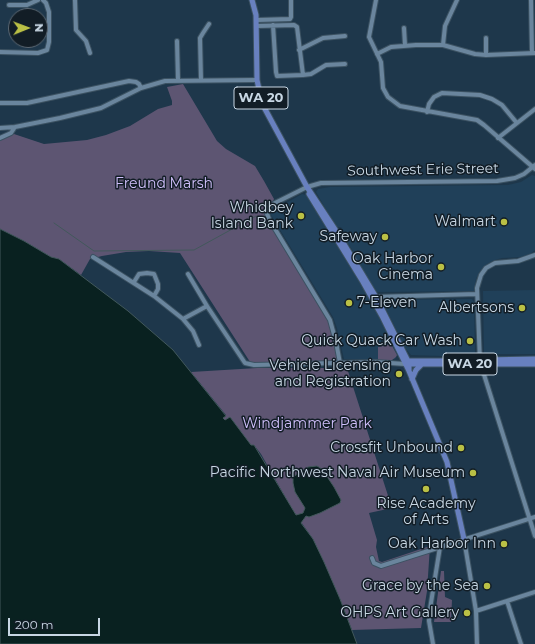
<!DOCTYPE html>
<style>
body{margin:0}
#map{position:relative;width:535px;height:644px;overflow:hidden;background:#1e374b;font-family:Montserrat,sans-serif}
canvas{display:block}
.north{position:absolute;left:8px;top:8px;width:40px;height:40px;box-sizing:border-box;background:#121d26;border:1px solid #5b6772;border-radius:50%;rotate:89deg;font-size:11px;font-weight:700;line-height:16px;text-align:center;color:#c8d7e4}
.north::after{content:'';display:block;margin:auto;width:14px;height:18px;background:#bac045;clip-path:polygon(50% 0,100% 100%,50% 72%,0 100%)}
.scale{position:absolute;left:8px;top:618px;width:92px;height:18px;box-sizing:border-box;border:2px solid #c8d7e4;border-top:0;padding-left:5px;font-size:12px;line-height:14px;white-space:nowrap;color:#c8d7e4;-webkit-text-stroke:3px #121d26;paint-order:stroke}
</style>
<div id="map">
<canvas width="535" height="644"></canvas>
<div class="north">N</div>
<div class="scale">200 m</div>
</div>
<script>
const context = document.querySelector('canvas').getContext('2d');
context.lineJoin = 'round';
function fill(path, color) { context.fillStyle = color; context.fill(path, 'evenodd'); }
const toPath = rows => new Path2D(rows.map(r => 'M' + r).join(''));
function strokePath(path, color, width, dash) { context.strokeStyle = color; context.lineWidth = width; context.lineCap = dash ? 'butt' : 'round'; context.setLineDash(dash || []); context.stroke(path); }
function write(font, color, halo, rows, align = 'center') {
  context.font = font + ' Montserrat,sans-serif'; context.lineWidth = 3; context.setLineDash([]); context.textBaseline = 'middle'; context.strokeStyle = halo; context.fillStyle = color; for (const [text, x, y, turn = 0] of rows) {
    context.save(); context.translate(x, y); context.rotate((+turn || 0) * Math.PI / 180); context.textAlign = isNaN(turn) ? turn : align; if (halo) context.strokeText(text, 0, 0); context.fillText(text, 0, 0); context.restore();
  }
}
const built = toPath([
 [532,175,535,176,535,250,528,256,523,257,502,258,495,260,486,265,480,271,476,279,474,291,377,292,353,256,353,251,344,238,345,234,341,227,336,227,316,192,318,189,330,187,508,185,521,182],
 [302,194,306,195,374,306,397,355,395,359,344,359,337,328,333,317,271,215,272,211],
 [535,290,535,354,484,354,483,291],
 [472,299,474,302,475,353,472,357,411,355,406,349,383,303,384,300]
]);
const green = toPath([
 [183,84,217,141,226,149,255,166,264,181,274,199,271,205,266,211,330,320,340,363,252,365,180,253,149,251,126,252,102,256,90,259,81,275,59,259,51,257,24,241,0,229,0,138,11,133,44,144,87,140,106,135,130,126,158,109,172,105,172,101,167,87],
 [391,344,397,355,396,357,392,360,378,360,378,347],
 [257,368,347,368,392,508,369,513,377,540,376,547,379,561,382,562,430,546,427,591,421,628,352,630,340,599,313,539,292,509,261,454,254,445,251,446,230,417,225,421,223,418,226,415,191,372],
 [441,571,444,571,445,597,452,600,451,622,434,622]
]);
const water = toPath([
 [0,229,24,241,51,257,59,259,128,311,173,350,226,416,223,418,225,420,230,417,251,445,254,445,296,515,303,513,305,508,295,492,293,483,293,477,308,467,317,466,322,469,334,487,341,500,340,503,320,513,309,517,306,516,301,523,313,539,324,562,340,599,357,644,0,644,0,229]
]);
const stream = toPath([
 [54,223,94,251,194,250,256,216]
]);
const minor = toPath([
 [75,0,76,30,86,41,90,53],
 [376,0,369,37,381,62,383,88,388,97,400,106,477,120,484,125,535,169],
 [531,0,532,53],
 [9,5,27,5,38,0],
 [257,20,290,19,291,17,291,0],
 [273,25,276,72,277,76,303,75,311,74,326,65,345,64],
 [257,26,294,25,297,27,303,75],
 [404,28,405,45],
 [177,41,178,80],
 [443,45,445,26,457,0],
 [299,50,323,38,345,36],
 [0,52,38,53,47,50,49,42,49,12,46,3,43,0],
 [377,54,391,47,416,45,443,45,475,54,486,55,535,53],
 [486,55,486,38],
 [201,80,200,38,203,33,209,24],
 [0,103,27,103,129,81,136,82,139,84,141,88],
 [427,112,429,104,434,97,442,93,480,95,492,99,502,105,516,122],
 [0,128,15,127,60,118,101,108,141,88,165,81,257,80],
 [0,138,11,133,15,127],
 [498,138,535,109],
 [535,255,518,261,495,263,486,268,481,275,477,288,480,362,535,536],
 [93,257,154,296,183,319,193,331,199,345],
 [188,274,207,306,245,363,254,365,376,362,405,364],
 [134,282,139,274,147,273,154,274,158,284,158,289,154,296],
 [374,297,477,294],
 [183,319,207,306],
 [340,363,336,342,330,320,269,219,266,211,267,208,271,205,307,187,321,183,497,181,515,178,524,174,535,165],
 [464,539,476,611,477,644],
 [372,558,374,563,381,566,535,517],
 [507,601,521,644],
 [476,611,535,592],
 [433,644,429,621,430,609,440,547]
]);
const major = toPath([
 [252,0,256,15,257,80,260,94,265,109,307,187,338,234,376,297,408,361,409,364,409,371],
 [309,194,363,282,382,316,409,371,447,462,464,539],
 [405,361,474,361,480,362,485,360,535,359],
 [406,364,470,364,480,362,486,364,535,364],
 [412,379,416,370,421,365]
]);
const markers = [
 [301,216,4,"#bac045"],
 [504,222,4,"#bac045"],
 [385,237,4,"#bac045"],
 [441,267,4,"#bac045"],
 [349,303,4,"#bac045"],
 [522,308,4,"#bac045"],
 [470,341,4,"#bac045"],
 [399,374,4,"#bac045"],
 [461,448,4,"#bac045"],
 [473,473,4,"#bac045"],
 [426,489,4,"#bac045"],
 [504,544,4,"#bac045"],
 [487,586,4,"#bac045"],
 [467,613,4,"#bac045"]
];
const shields = [
 [261,98,54],
 [470,364,54]
];
const shieldNames = [
 ["WA 20",261,98],
 ["WA 20",470,364]
];
const streetNames = [
 ["Southwest Erie Street",423,170,-1]
];
const parkNames = [
 ["Freund Marsh",164,184],
 ["Windjammer Park",307,424]
];
const poiNames = [
 ["Whidbey",293,208],
 ["Island Bank",293,224],
 ["Walmart",496,222],
 ["Safeway",377,237],
 ["Oak Harbor",433,259],
 ["Cinema",433,275],
 ["7-Eleven",357,303,"left"],
 ["Albertsons",514,308],
 ["Quick Quack Car Wash",462,341],
 ["Vehicle Licensing",391,366],
 ["and Registration",391,382],
 ["Crossfit Unbound",453,448],
 ["Pacific Northwest Naval Air Museum",465,473],
 ["Rise Academy",426,504,"center"],
 ["of Arts",426,520,"center"],
 ["Oak Harbor Inn",496,544],
 ["Grace by the Sea",479,586],
 ["OHPS Art Gallery",459,613]
];
fill(built, '#204059');
fill(green, '#5d5572');
fill(water, '#092120');
strokePath(water, '#42585b', 1);
strokePath(stream, '#42585b', 1);
strokePath(minor, '#3c5262', 6);
strokePath(major, '#3c5262', 7);
strokePath(minor, '#6a859d', 4);
strokePath(major, '#6880bf', 5);
for (const [x, y, r, color] of markers) { const dot = new Path2D(); dot.arc(x, y, r, 0, 2 * Math.PI); context.fillStyle = color; context.fill(dot); strokePath(dot, '#121d26', 1.5); }
for (const [x, y, w] of shields) { const box = new Path2D(); box.roundRect(x - w / 2, y - 11, w, 22, 3); context.fillStyle = '#121d26'; context.fill(box); strokePath(box, '#c8d7e4', 1); }
write('bold 13px', '#c8d7e4', null, shieldNames);
write('14px', '#c8d7e4', '#121d26', streetNames);
write('14px', '#d1c0fc', '#121d26', parkNames);
write('14px', '#c8d7e4', '#121d26', poiNames, 'right');
</script>
